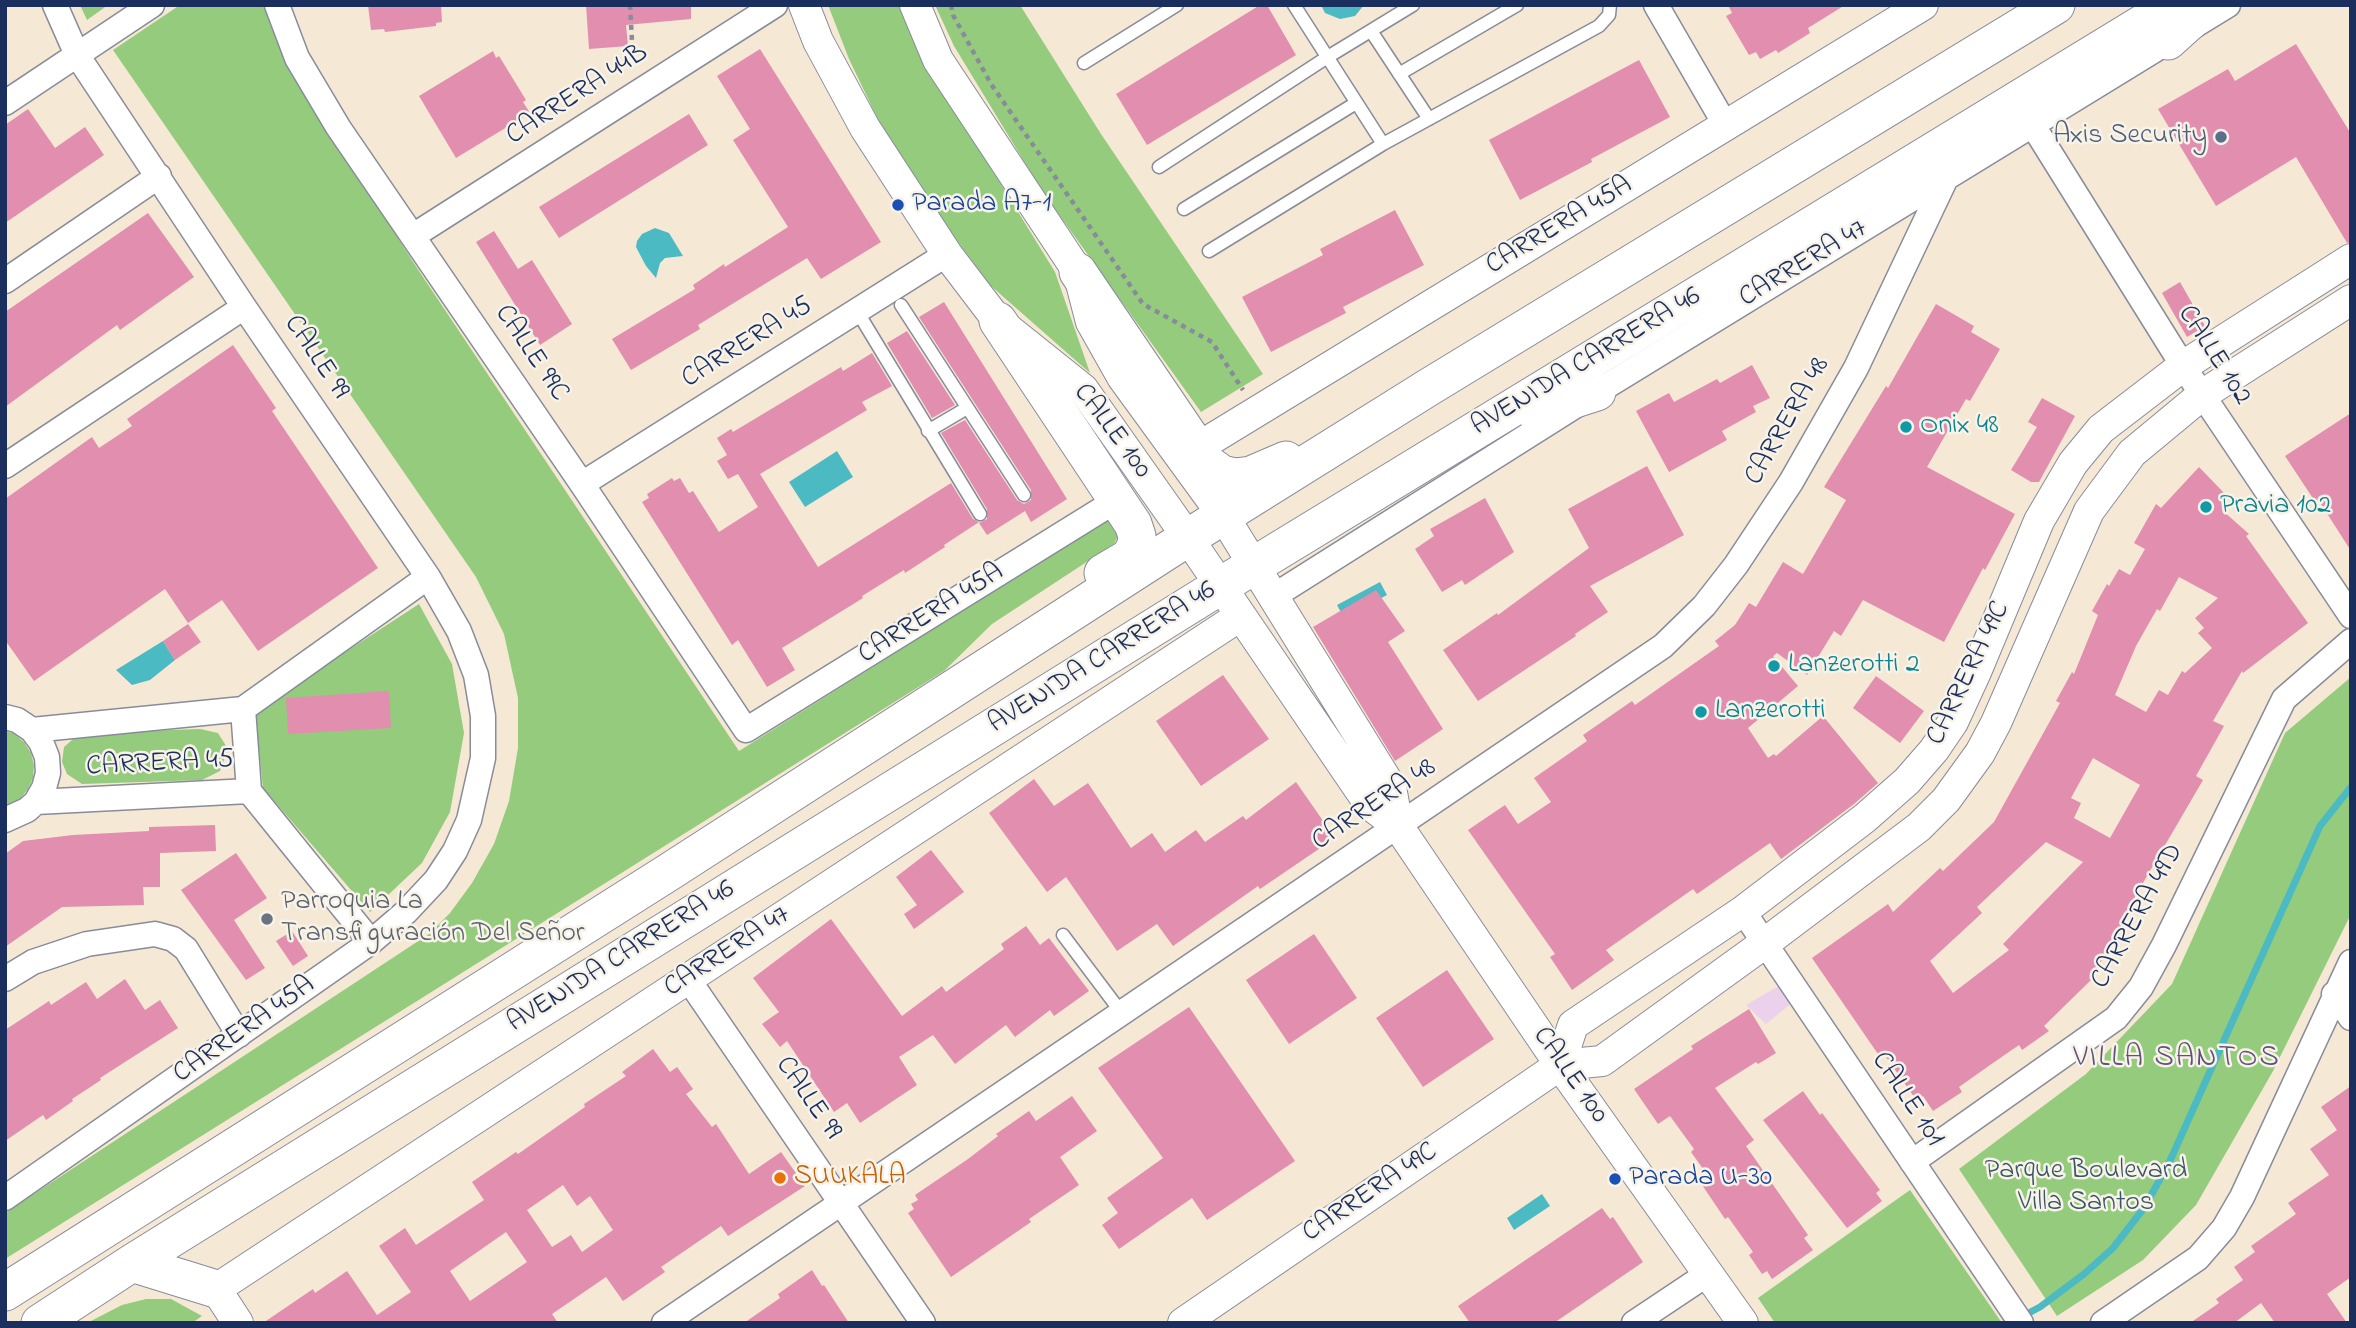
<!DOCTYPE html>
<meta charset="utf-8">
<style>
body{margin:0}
#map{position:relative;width:2356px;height:1328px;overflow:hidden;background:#f5e8d5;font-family:"Indie Flower",sans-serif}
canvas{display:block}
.frame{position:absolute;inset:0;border:7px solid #1b2f5e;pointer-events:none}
</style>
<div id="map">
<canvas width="2356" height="1328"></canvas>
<div class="frame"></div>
</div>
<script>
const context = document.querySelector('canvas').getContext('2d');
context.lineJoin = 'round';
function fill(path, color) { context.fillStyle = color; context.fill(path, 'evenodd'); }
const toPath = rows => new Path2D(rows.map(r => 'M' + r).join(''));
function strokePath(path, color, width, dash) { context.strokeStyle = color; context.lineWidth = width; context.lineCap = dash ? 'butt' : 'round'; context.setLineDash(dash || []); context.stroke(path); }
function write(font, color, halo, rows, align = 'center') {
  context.font = font + ' "Indie Flower",sans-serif'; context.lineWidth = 5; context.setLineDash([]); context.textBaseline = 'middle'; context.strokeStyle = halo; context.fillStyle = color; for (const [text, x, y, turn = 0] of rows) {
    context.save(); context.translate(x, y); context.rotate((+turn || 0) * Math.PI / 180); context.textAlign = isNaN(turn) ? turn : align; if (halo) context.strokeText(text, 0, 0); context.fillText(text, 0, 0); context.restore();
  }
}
const built = toPath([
 [1782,984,1793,1002,1766,1024,1746,1005]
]);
const green = toPath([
 [80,5,108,5,87,20],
 [180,5,265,5,287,65,419,271,739,751,1112,517,1119,534,1114,544,992,624,944,671,5,1259,5,1213,429,934,450,913,472,883,494,844,509,801,518,748,518,698,504,634,476,577,113,50],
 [828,5,901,5,916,46,1055,272,1090,373,991,286,955,238,882,128,849,59],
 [935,5,1020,5,1101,134,1263,374,1201,412,1042,191,954,46],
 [419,604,452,664,464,733,450,812,422,863,370,912,263,788,255,711],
 [2351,677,2351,914,2273,1071,2196,1205,2143,1260,2057,1316,1959,1169,2086,1074,2172,984,2285,733],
 [200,729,218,733,228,749,220,771,202,780,82,784,67,774,62,762,64,747,80,733],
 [5,731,13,733,24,742,31,753,34,765,33,778,28,789,20,799,5,806],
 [1910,1190,2002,1323,1775,1323,1758,1298],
 [146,1299,171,1299,202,1316,192,1323,87,1323,122,1305]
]);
const water = toPath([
 [1321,5,1364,5,1355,16,1340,19,1325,13],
 [655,228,669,233,683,256,665,258,660,263,656,278,646,266,636,247,637,241,642,234],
 [837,451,853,477,805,507,789,482],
 [1380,582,1387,595,1344,618,1337,605],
 [163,641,175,660,150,680,132,685,116,670],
 [1542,1194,1550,1206,1514,1230,1507,1218]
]);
const stream = toPath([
 [2021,1317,2040,1307,2084,1274,2113,1248,2144,1208,2169,1163,2320,826,2351,787]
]);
const building = toPath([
 [368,5,441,5,442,22,436,23,436,26,385,32,384,29,371,30],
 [586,5,691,5,691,19,626,25,628,46,589,49],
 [1260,5,1267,5,1296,55,1147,145,1116,94],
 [1728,5,1845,5,1808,28,1810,33,1778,53,1776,50,1760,59,1756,52,1749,55,1726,16,1732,13],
 [2296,44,2351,134,2351,242,2347,243,2296,157,2216,206,2158,109,2228,69,2235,81],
 [760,49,881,242,821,279,807,258,698,325,700,329,631,370,612,339,695,289,693,285,724,264,725,267,788,227,733,140,750,129,717,76],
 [493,51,496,58,499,56,526,100,523,102,530,113,456,158,419,96],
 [1639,60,1670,117,1591,159,1592,162,1520,200,1489,140],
 [28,109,55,148,85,127,104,155,5,223,5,125],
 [689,114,708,145,559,238,539,207],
 [1395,210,1424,265,1343,307,1346,313,1271,352,1242,297,1323,255,1320,249],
 [148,213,194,277,120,330,117,325,5,407,5,312],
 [494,231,518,269,532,260,572,324,540,345,476,242],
 [2180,282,2205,326,2187,337,2162,293],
 [944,302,1067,499,1031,522,1025,511,987,535,979,523,987,519,987,509,941,433,965,420,1017,500,1024,504,1031,500,1031,490,919,317],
 [1936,304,1974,326,1971,332,2000,349,1970,401,1966,399,1927,467,2015,514,1985,570,1983,568,1944,642,1863,600,1841,636,1834,631,1807,675,1777,653,1773,656,1798,686,1748,728,1768,758,1774,754,1776,756,1823,716,1878,783,1854,804,1781,859,1770,843,1697,894,1693,889,1606,950,1614,960,1572,990,1550,957,1555,954,1468,830,1505,805,1518,824,1551,802,1534,778,1587,741,1583,735,1632,701,1635,705,1719,646,1715,641,1735,625,1749,603,1756,607,1783,562,1803,574,1846,500,1824,487,1886,386,1888,388],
 [907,331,955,405,932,418,887,343],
 [233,345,276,408,272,411,378,568,258,651,222,600,188,623,165,589,34,681,5,640,5,499,92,437,99,448,132,426,127,419],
 [872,353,892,386,862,402,867,410,760,474,818,567,951,483,973,519,979,522,944,545,945,547,905,573,904,570,862,596,863,598,782,648,795,670,767,687,738,640,732,645,642,502,649,498,647,494,672,478,674,481,680,478,689,493,693,491,719,532,758,507,738,474,728,479,717,461,727,455,717,438,731,429,733,432,841,367,843,371],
 [1752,365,1770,398,1753,406,1756,412,1722,431,1727,440,1669,472,1636,411,1669,393,1674,402,1717,379,1720,383],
 [2042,398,2075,416,2039,482,2031,482,2011,470,2037,427,2028,422],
 [2351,413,2351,551,2319,501,2316,503,2285,456],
 [1647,466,1684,535,1590,586,1608,612,1575,634,1576,636,1478,701,1443,650,1497,613,1498,615,1589,548,1568,509],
 [2199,467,2228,497,2223,501,2227,504,2222,510,2249,534,2246,536,2308,623,2243,673,2242,671,2213,721,2224,726,2196,776,2203,780,2119,924,2125,928,2089,978,2091,980,2044,1026,2049,1031,2022,1050,2019,1045,1990,1065,1959,1087,1962,1092,1933,1111,1923,1096,1917,1101,1884,1054,1880,1057,1812,958,1888,904,1893,912,1940,868,1943,871,1994,822,2060,703,2056,701,2072,672,2074,674,2098,615,2092,611,2107,584,2109,586,2119,569,2130,575,2145,549,2134,543,2156,504,2161,508],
 [2179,577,2218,598,2195,618,2204,628,2198,633,2212,648,2185,673,2182,671,2168,695,2159,690,2146,712,2115,695,2136,646,2157,609,2160,611],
 [2093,758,2140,785,2110,838,2074,818,2081,803,2071,798],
 [2046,842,2083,862,2003,944,2009,950,1953,993,1930,961,1982,913,1977,907],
 [1485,498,1514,552,1465,585,1462,580,1442,592,1415,549,1434,536,1430,529],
 [1376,590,1405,631,1388,642,1443,729,1395,761,1313,627],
 [188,624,201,642,175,660,163,641],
 [1223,675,1269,739,1201,786,1156,721],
 [1876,676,1924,711,1900,743,1853,708],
 [389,691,391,728,288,734,286,698],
 [1034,779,1054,806,1088,783,1131,848,1152,833,1165,852,1196,830,1205,842,1243,816,1246,820,1296,782,1335,838,1260,889,1258,886,1173,946,1157,924,1117,951,1066,877,1047,892,989,813],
 [215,825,216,851,160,853,160,887,143,887,144,905,62,907,5,947,5,854,23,841,73,835,149,831,149,827],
 [931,850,964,892,914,929,904,914,917,905,896,877],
 [236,853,267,898,234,920,265,968,246,980,181,890],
 [831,919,902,1016,942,986,946,992,1004,949,1001,944,1026,926,1040,945,1049,938,1089,991,1054,1016,1050,1010,1015,1037,1006,1025,955,1064,933,1035,899,1057,917,1085,860,1123,847,1103,834,1112,787,1041,780,1047,762,1024,779,1012,753,978],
 [292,931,308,956,293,966,276,941],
 [1314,934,1357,998,1289,1044,1246,980],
 [1447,970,1494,1039,1423,1087,1376,1018],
 [125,979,145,1010,160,1000,178,1028,100,1078,101,1080,72,1099,73,1101,46,1120,43,1115,5,1141,5,1030,49,1001,51,1005,86,982,97,999],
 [1189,1007,1295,1161,1207,1220,1192,1198,1119,1249,1102,1225,1118,1213,1107,1198,1163,1158,1098,1068],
 [1749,1009,1776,1053,1758,1064,1756,1062,1715,1088,1754,1140,1746,1146,1808,1235,1804,1238,1813,1250,1772,1279,1767,1271,1762,1274,1749,1255,1753,1252,1728,1217,1725,1219,1698,1179,1706,1173,1691,1152,1694,1149,1670,1116,1658,1124,1634,1089,1693,1049,1691,1046],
 [653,1049,670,1072,677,1067,693,1089,686,1094,712,1127,716,1124,749,1174,781,1152,805,1186,728,1236,721,1226,661,1267,665,1272,623,1301,606,1277,552,1314,558,1323,263,1323,313,1289,315,1293,347,1271,377,1315,411,1292,379,1246,405,1228,416,1245,484,1200,472,1182,516,1152,518,1154,585,1107,584,1104,626,1076,622,1072],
 [563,1185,577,1206,590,1196,613,1230,582,1252,571,1235,552,1247,527,1210],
 [506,1232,527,1262,470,1301,450,1271],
 [2351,1086,2351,1277,2327,1294,2347,1323,2275,1323,2261,1303,2234,1323,2190,1323,2219,1303,2216,1299,2243,1280,2234,1267,2255,1252,2251,1246,2296,1214,2288,1203,2329,1175,2310,1149,2337,1130,2321,1107],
 [1803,1091,1820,1115,1822,1113,1880,1190,1876,1193,1882,1201,1847,1228,1763,1120],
 [1072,1096,1097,1131,1060,1157,1079,1185,1029,1219,1031,1222,951,1277,908,1213,914,1209,911,1204,918,1200,915,1195,968,1159,998,1136,996,1134,1029,1111,1036,1121],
 [1602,1208,1610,1219,1613,1217,1643,1262,1554,1323,1470,1323,1458,1306],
 [812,1270,822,1286,824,1285,849,1323,744,1323,780,1298,778,1294]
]);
const path = toPath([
 [630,5,632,41],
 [951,5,953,15,991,84,1143,304,1212,342,1243,390]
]);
const service = toPath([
 [1294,5,1383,144],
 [1371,31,1429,119],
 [1084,63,1177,5],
 [1399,74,1517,5],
 [1159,167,1326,58,1413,5],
 [1184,209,1356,103],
 [1209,251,1383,144,1599,26,1609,15,1610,5],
 [901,305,1024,495],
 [857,311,980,514],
 [928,431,967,408],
 [1063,935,1121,1012]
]);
const minor = toPath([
 [277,5,297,58,338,127,582,484,746,730,1117,500],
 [1656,5,1726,126],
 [5,103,152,5],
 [2032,124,2183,366,2351,616],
 [413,236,775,5],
 [5,281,159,176],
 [5,466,244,307],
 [582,484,947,254],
 [1274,596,1597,392,2228,5],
 [243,709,249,791],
 [5,717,17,720,32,730,41,742,47,757,48,773,44,788,36,802,27,810,5,820],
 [32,730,243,709,428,577],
 [249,791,371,942],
 [36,802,249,791],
 [1743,911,2021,1323],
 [5,979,33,962,87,944,155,934,173,939,186,949,239,1035],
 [688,979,923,1323],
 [2334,994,2351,1018],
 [1912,1162,2116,1018,2141,987,2164,945,2284,699,2351,641],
 [5,1198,371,942,406,912,436,880,455,851,469,820,483,758,483,716,476,675,459,631,428,577,244,307,77,55,55,5],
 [664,1323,1663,646,1704,606,1736,565,1791,482,1856,368,1946,178],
 [1634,1323,1709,1273],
 [2103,1323,2198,1258,2224,1228,2242,1197,2351,962]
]);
const tertiary = toPath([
 [804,5,818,41,865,128,947,254,998,321,1083,389,1188,538,1370,805,1398,826,1560,1065,1743,1323],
 [915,5,938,60,1078,272,1091,322,1122,377,1224,517,1391,787,1398,826],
 [1197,448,1923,5],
 [1560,1065,1573,1025,1743,911,1865,818,1907,781,1934,750,1953,722,1976,672,2039,521,2073,463,2101,429,2183,366,2351,259],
 [238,1323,216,1289,1240,616],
 [1183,1323,1560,1065,1602,1061,1765,943,1919,827,1946,800,1980,753,1996,723,2089,511,2132,453,2202,395,2351,300]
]);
const primary = toPath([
 [2168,41,2208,5],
 [1078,272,1208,464,1222,474,1235,477,1251,475,1286,460],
 [998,321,1133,524,1137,536,1136,545,1130,557,1103,573],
 [1535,412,1597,392],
 [132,1263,216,1289],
 [5,1292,669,872,1173,547,1429,387,2056,5],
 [40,1323,132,1263,1204,596,2173,5]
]);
const markers = [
 [2221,137,7,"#5c6f8a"],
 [898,205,7,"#1a4fb4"],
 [1906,427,7,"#0f9aa8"],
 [2206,507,7,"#0f9aa8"],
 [1774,666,7,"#0f9aa8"],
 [1701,712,7,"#0f9aa8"],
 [267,919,7,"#6b7280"],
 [780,1178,7,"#e8710a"],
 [1615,1179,7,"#1a4fb4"]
];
const streetNames = [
 ["CARRERA 44B",578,96,-33],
 ["CARRERA 45A",1560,227,-31],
 ["CARRERA 47",1804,265,-31],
 ["CARRERA 45",748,344,-32],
 ["CALLE 99C",530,354,56],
 ["CALLE 102",2213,356,57],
 ["CALLE 99",315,358,56],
 ["AVENIDA CARRERA 46",1587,363,-31],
 ["CARRERA 48",1789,422,-60],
 ["CALLE 100",1111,432,53],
 ["CARRERA 45A",932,615,-32],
 ["AVENIDA CARRERA 46",1103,659,-32],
 ["CARRERA 49C",1970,674,-64],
 ["CARRERA 45",160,765,-3],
 ["CARRERA 48",1375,806,-34],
 ["CARRERA 49D",2139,917,-61],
 ["CARRERA 47",728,953,-33],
 ["AVENIDA CARRERA 46",622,958,-32],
 ["CARRERA 45A",245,1031,-35],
 ["CALLE 100",1569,1076,55],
 ["CALLE 99",807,1099,55],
 ["CALLE 101",1906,1100,56],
 ["CARRERA 49C",1371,1194,-34]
];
const serviceNames = [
 ["Axis Security",2207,137]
];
const transitNames = [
 ["Parada A7-1",912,205],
 ["Parada U-30",1629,1179]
];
const cultureNames = [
 ["Onix 48",1920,427],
 ["Pravia 102",2220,507],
 ["Lanzerotti 2",1788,666],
 ["Lanzerotti",1715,712]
];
const worshipNames = [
 ["Parroquia La",281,903],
 ["Transfiguración Del Señor",281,935]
];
const parkNames = [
 ["Parque Boulevard",2086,1172],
 ["Villa Santos",2086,1204]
];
const foodNames = [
 ["SUUKALA",794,1178]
];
const neighbourhoodNames = [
 ["VILLA SANTOS",2177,1060]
];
fill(built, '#ebd1eb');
fill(green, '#95cb7d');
fill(water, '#4cbac3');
strokePath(stream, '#4cbac3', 7);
fill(building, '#e28eaf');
strokePath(service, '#888c9a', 15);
strokePath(minor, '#888c9a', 27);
strokePath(tertiary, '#888c9a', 32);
strokePath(primary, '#888c9a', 39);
strokePath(path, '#888c9a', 4.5, [5, 5]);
strokePath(service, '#fff', 12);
strokePath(minor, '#fff', 24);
strokePath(tertiary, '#fff', 30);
strokePath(primary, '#fff', 37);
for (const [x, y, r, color] of markers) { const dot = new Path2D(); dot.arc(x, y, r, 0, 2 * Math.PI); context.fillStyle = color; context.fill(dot); strokePath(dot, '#f7f3e8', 2.5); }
write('28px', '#1b2f5e', '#f7f3e8', streetNames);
write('28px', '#4e5e75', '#f7f3e8', serviceNames, 'right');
write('28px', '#164399', '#f7f3e8', transitNames, 'left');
write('28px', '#0d838f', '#f7f3e8', cultureNames, 'left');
write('28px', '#5b616d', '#f7f3e8', worshipNames, 'left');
write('28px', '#3a5666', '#f7f3e8', parkNames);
write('28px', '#c56008', '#f7f3e8', foodNames, 'left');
context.letterSpacing = '2px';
write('30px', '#61507a', '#f7f3e8', neighbourhoodNames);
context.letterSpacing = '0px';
</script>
